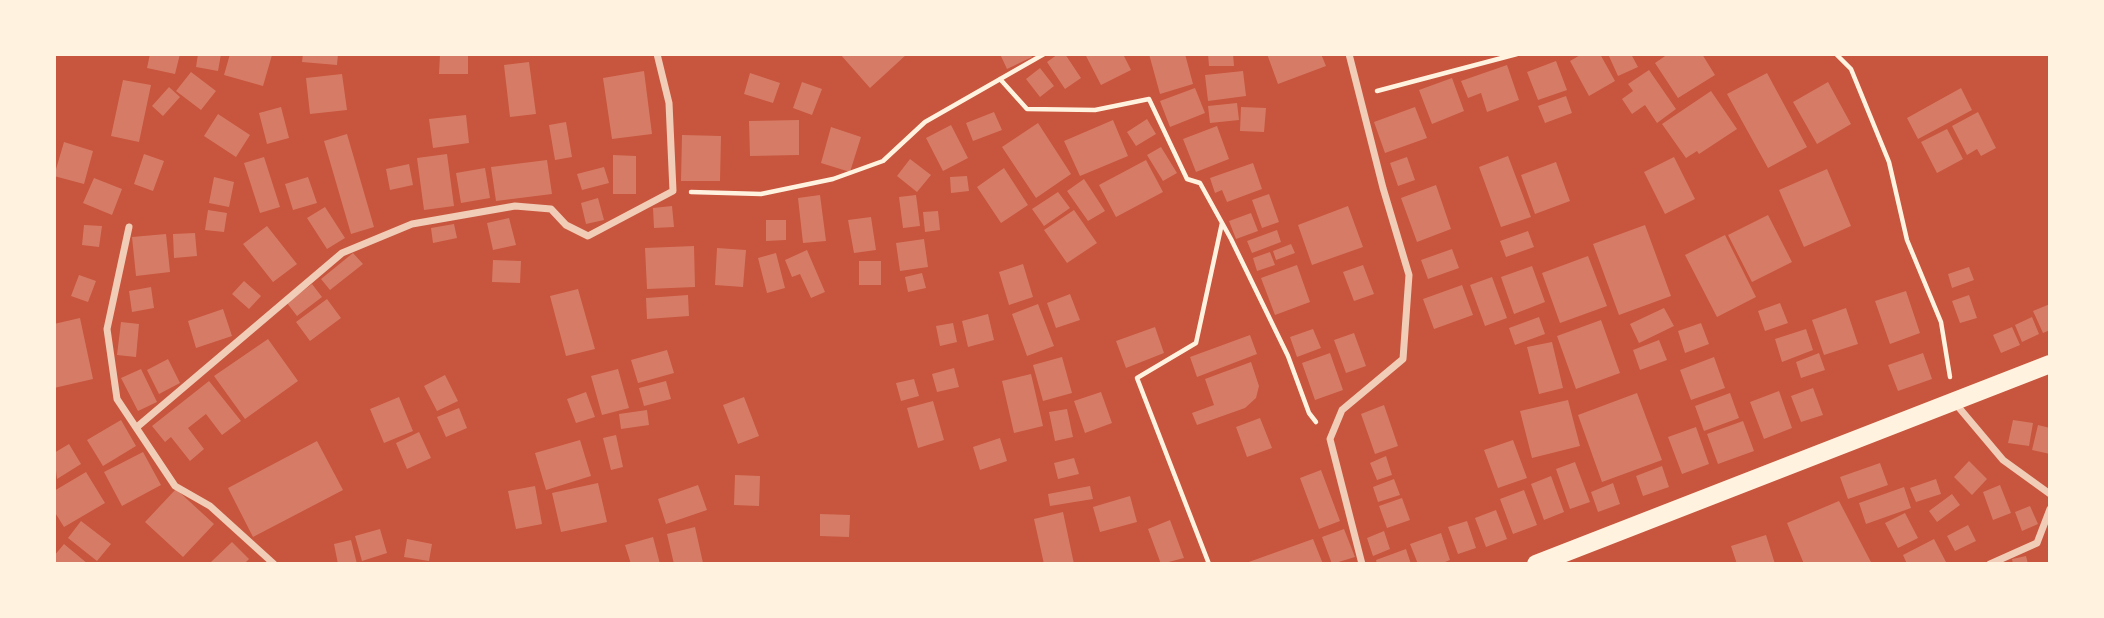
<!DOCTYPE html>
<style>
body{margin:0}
#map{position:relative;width:2104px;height:618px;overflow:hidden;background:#c8553d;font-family:"DM Sans",sans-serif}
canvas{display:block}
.frame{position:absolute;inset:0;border:56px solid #fff3e0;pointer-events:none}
</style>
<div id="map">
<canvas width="2104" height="618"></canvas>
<div class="frame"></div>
</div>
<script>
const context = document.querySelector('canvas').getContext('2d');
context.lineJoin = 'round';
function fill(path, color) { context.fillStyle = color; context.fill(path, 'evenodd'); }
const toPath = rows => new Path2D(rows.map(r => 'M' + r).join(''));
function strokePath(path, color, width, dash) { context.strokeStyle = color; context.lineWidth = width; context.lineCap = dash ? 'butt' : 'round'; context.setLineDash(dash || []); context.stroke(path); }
const building = toPath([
 [150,54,180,54,175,74,147,68],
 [198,54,221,54,218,71,196,67],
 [230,54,272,55,263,86,224,75],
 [303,54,338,54,337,65,302,62],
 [440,54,468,54,468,74,439,74],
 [840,54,907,54,870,88],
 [1000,54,1030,54,1032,57,1007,69],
 [1058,54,1065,54,1081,78,1065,89,1047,62],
 [1085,54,1123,54,1131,70,1101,85],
 [1149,54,1185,54,1193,84,1160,94],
 [1208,54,1233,54,1234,66,1209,66],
 [1267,54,1321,54,1326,66,1278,84],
 [1582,54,1600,54,1615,81,1589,96,1570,61],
 [1608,54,1631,54,1638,67,1618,76],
 [1668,54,1702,54,1715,75,1678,98,1655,63],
 [1556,61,1567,90,1538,100,1527,72],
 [529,62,536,114,510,117,504,65],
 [1507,65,1519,100,1487,112,1481,93,1468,98,1461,81],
 [1040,68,1054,86,1040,97,1026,79],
 [1649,70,1676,109,1657,123,1645,105,1632,114,1622,99,1633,91,1628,84],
 [644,71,652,134,612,139,603,78],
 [1243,71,1246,96,1208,101,1205,75],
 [191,72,216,91,201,110,176,91],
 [750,73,780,83,773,103,744,94],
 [1767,73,1807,147,1768,168,1727,94],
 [342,74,347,110,310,114,306,78],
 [1452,78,1464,111,1432,124,1419,90],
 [123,80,151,85,139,142,111,136],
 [802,82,822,89,812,115,793,108],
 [1828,82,1851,124,1817,144,1793,102],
 [169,87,180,97,163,116,152,106],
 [1195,88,1205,113,1170,127,1160,101],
 [1961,88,1972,110,1918,139,1907,118],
 [1711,91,1737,129,1699,154,1697,151,1686,158,1662,124],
 [1566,96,1572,113,1545,123,1538,106],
 [1237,103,1239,120,1210,123,1208,106],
 [281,107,289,138,267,144,259,113],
 [1241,107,1266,108,1264,132,1240,131],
 [1415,107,1427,138,1385,153,1374,122],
 [994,112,1002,130,973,141,966,123],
 [1978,112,1996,148,1981,156,1977,149,1967,155,1952,126],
 [218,114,250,135,236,157,204,136],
 [466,115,469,143,433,148,429,119],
 [1147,119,1156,134,1136,146,1127,132],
 [799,120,799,155,750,156,749,121],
 [1113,120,1128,156,1080,176,1064,141],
 [566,122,572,157,555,160,549,125],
 [1038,123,1071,174,1036,198,1002,147],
 [951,125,968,158,943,171,926,138],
 [1217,126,1229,159,1196,172,1183,139],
 [831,127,861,137,850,172,821,163],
 [1947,129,1963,159,1937,173,1921,142],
 [347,134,374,227,351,234,324,141],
 [682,135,721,136,720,181,681,181],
 [64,142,93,151,84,184,54,176],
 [1161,147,1177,173,1163,181,1147,155],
 [144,154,164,161,153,191,134,184],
 [447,154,454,206,424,210,417,158],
 [613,155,636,156,636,194,613,194],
 [1508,156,1531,217,1501,227,1479,167],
 [264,157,280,207,260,213,244,163],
 [1407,157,1415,180,1398,186,1390,163],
 [1674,157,1695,199,1665,214,1644,172],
 [910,159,931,175,917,192,897,176],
 [547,160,552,194,496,201,491,167],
 [1146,160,1163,192,1116,217,1099,185],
 [1556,162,1570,201,1535,214,1521,175],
 [1253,163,1262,189,1227,202,1222,190,1215,193,1210,178],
 [409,164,413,185,390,190,386,169],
 [604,167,609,183,582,190,577,174],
 [485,168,490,198,461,203,456,173],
 [1004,168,1028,205,1001,223,977,187],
 [1827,169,1851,226,1804,247,1779,190],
 [967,176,969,191,951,193,950,177],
 [214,177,234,182,229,207,209,203],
 [308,177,317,203,293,210,285,184],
 [94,178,122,189,112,215,83,203],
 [1084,179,1105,211,1088,221,1067,191],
 [1436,185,1451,229,1417,242,1401,198],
 [1058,192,1070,208,1044,226,1032,209],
 [1269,194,1279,222,1262,228,1252,200],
 [820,195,826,241,803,243,798,198],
 [916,195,920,226,903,228,899,197],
 [598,198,604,220,586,224,581,203],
 [672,206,674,227,654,228,653,208],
 [1348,206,1363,247,1312,265,1298,225],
 [325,207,345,238,327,249,307,218],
 [208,210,227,213,224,232,205,230],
 [1074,210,1097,243,1067,263,1044,230],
 [938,211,940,230,925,232,923,212],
 [1251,213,1258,231,1236,239,1229,221],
 [1768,215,1792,262,1752,282,1728,235],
 [871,217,876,250,854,253,848,220],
 [509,218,516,245,493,250,487,223],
 [766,220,786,220,786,240,766,241],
 [454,224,457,238,433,243,431,228],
 [84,225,102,226,99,247,82,245],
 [1645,225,1671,296,1619,315,1593,244],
 [267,226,297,264,273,282,243,244],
 [1277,230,1281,242,1252,253,1247,241],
 [1528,231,1534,247,1506,257,1500,241],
 [195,233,197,256,174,258,173,234],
 [166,234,170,272,136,276,132,237],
 [1725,235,1756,297,1717,317,1685,255],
 [924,239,928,267,900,271,896,243],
 [1291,244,1295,253,1276,260,1273,251],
 [694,246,695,287,647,289,645,248],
 [717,248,746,250,743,287,715,285],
 [1452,249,1459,268,1428,279,1421,260],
 [807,250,825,292,811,298,800,274,792,277,785,260],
 [1270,252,1275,265,1257,271,1253,258],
 [353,253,363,264,330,290,321,279],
 [776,253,785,288,767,293,758,258],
 [1588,256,1607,306,1560,323,1542,273],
 [493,260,521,261,520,283,492,282],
 [859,261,881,261,881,285,859,285],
 [1023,264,1033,297,1009,305,999,272],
 [1297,265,1310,302,1275,315,1261,278],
 [1363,265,1374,294,1354,301,1343,272],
 [1532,266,1545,302,1514,314,1501,277],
 [1969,267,1974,280,1952,288,1948,274],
 [922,273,926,288,908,292,905,277],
 [79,275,96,281,88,302,71,296],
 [1492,277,1507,318,1485,326,1470,285],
 [244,281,261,296,249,309,232,294],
 [312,284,322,297,297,316,287,303],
 [1462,285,1473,315,1434,329,1423,299],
 [151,287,154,308,132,312,129,291],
 [578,289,595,349,566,356,550,296],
 [1906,291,1920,333,1890,344,1875,301],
 [1070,294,1080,320,1056,328,1047,303],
 [688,295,689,316,647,319,646,298],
 [1969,295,1977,318,1960,323,1952,301],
 [327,299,341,318,310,341,296,322],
 [1780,303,1788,323,1765,331,1758,311],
 [1038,304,1054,346,1027,356,1012,314],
 [2050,304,2050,330,2043,333,2033,311],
 [1664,308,1674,326,1639,343,1630,324],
 [1846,308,1858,344,1824,355,1812,320],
 [223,309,232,336,196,348,188,321],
 [988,314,994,340,968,347,962,321],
 [1539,317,1545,334,1515,345,1509,328],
 [2032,317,2039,334,2022,342,2015,325],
 [80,318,93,379,54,388,54,324],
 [1601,320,1620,373,1576,389,1557,336],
 [121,322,139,324,136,357,117,355],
 [953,323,957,342,940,346,936,326],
 [1701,323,1709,344,1685,353,1678,331],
 [1155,327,1164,353,1126,368,1116,341],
 [2012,327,2020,345,2001,353,1993,335],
 [1313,329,1321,348,1297,357,1290,337],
 [1806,329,1813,350,1782,362,1775,339],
 [1354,333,1366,366,1346,373,1334,340],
 [1250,335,1257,354,1197,377,1190,357],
 [268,339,298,381,245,419,214,376],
 [1659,340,1667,360,1640,370,1633,350],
 [1552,342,1563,388,1539,394,1527,347],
 [667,350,674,373,638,383,631,360],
 [1330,353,1343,390,1315,400,1302,363],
 [1819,353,1825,370,1801,378,1796,362],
 [1923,353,1932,379,1898,391,1888,365],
 [1062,357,1072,393,1043,401,1033,365],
 [1714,357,1725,388,1691,400,1680,370],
 [168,359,180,383,159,394,147,370],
 [1251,362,1259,386,1256,398,1245,408,1197,425,1192,413,1214,405,1205,379],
 [954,368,959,387,937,392,932,374],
 [141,369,157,402,138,411,121,378],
 [618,369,629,408,602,415,591,376],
 [1031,374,1043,426,1014,433,1002,381],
 [445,375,458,401,437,411,424,386],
 [914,379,919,396,901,401,896,383],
 [209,381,241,421,222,435,206,414,188,428,204,449,190,461,171,437,165,442,152,426],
 [666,381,671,399,644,406,639,388],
 [1813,388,1823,415,1801,422,1791,396],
 [1779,391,1792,428,1764,439,1750,402],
 [586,392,595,417,576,423,567,399],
 [1101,392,1112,423,1085,433,1074,401],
 [1637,393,1662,460,1602,482,1578,415],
 [1730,393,1739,418,1704,431,1695,406],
 [399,397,413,431,384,443,370,409],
 [744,397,759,436,738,444,723,405],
 [1568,400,1580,446,1532,458,1520,411],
 [933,401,944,440,918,448,907,408],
 [1384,405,1398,446,1375,454,1361,414],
 [459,408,467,428,446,437,437,417],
 [1067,409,1073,437,1055,441,1049,412],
 [647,410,649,425,621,429,619,414],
 [1260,418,1272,448,1247,457,1236,427],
 [121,420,136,446,103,466,87,440],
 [2013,420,2033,423,2029,446,2008,443],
 [1743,421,1754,451,1718,464,1707,434],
 [2038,425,2050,428,2050,454,2032,450],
 [1696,427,1709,464,1682,474,1668,437],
 [419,432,431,458,407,469,396,443],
 [616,435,623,467,611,470,603,438],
 [1000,438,1007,461,980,470,973,447],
 [580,440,591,476,546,490,535,453],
 [1513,440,1527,478,1498,488,1484,450],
 [317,441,343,490,253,537,228,488],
 [69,444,81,464,57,479,54,453],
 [143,452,161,485,122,506,104,472],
 [1386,456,1392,475,1377,480,1370,463],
 [1074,458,1079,474,1058,479,1054,463],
 [1969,461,1987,479,1972,495,1954,477],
 [1575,462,1590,502,1570,509,1556,469],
 [1880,463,1888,485,1848,499,1840,477],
 [1662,466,1669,487,1643,496,1636,476],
 [1321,470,1340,521,1319,529,1300,478],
 [86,472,105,503,64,527,54,511,54,491],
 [735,475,760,476,759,506,734,505],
 [1551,476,1564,512,1544,520,1531,484],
 [1394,479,1400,495,1378,502,1373,487],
 [1936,479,1941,494,1916,502,1910,488],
 [598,483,607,522,561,532,552,493],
 [1613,483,1620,504,1598,512,1591,492],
 [698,485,707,510,666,524,658,499],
 [2000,485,2011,513,1993,520,1983,492],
 [535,486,542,524,516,529,508,491],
 [1090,486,1093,499,1050,506,1048,494],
 [1904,487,1911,508,1866,524,1859,503],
 [176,489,214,524,183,557,145,522],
 [1524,490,1537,525,1513,534,1500,499],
 [1952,494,1960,505,1937,522,1929,511],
 [1130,496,1137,522,1100,532,1093,507],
 [1402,498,1410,520,1387,528,1379,506],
 [1839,501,1872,564,1804,564,1787,523],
 [2030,506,2038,524,2022,531,2015,512],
 [1496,510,1507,539,1486,547,1475,518],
 [1063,512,1074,564,1044,564,1034,519],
 [1905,513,1918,538,1898,548,1885,523],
 [820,514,850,515,849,537,820,536],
 [1170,520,1184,558,1161,564,1148,529],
 [81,521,111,544,97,561,68,538],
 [1467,521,1476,548,1458,554,1448,527],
 [1968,525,1976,541,1955,551,1947,536],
 [695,527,703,563,674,564,667,534],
 [380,529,387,553,362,561,355,536],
 [1344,529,1355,557,1332,564,1322,537],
 [1384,531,1390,549,1373,556,1367,538],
 [1441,533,1450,560,1440,564,1418,564,1410,544],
 [1766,535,1775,564,1737,564,1731,546],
 [653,537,660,564,631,564,625,545],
 [407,539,432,544,429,561,404,557],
 [1313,539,1323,564,1246,564,1246,563],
 [1934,539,1947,564,1907,564,1903,555],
 [351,540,357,564,338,564,334,544],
 [232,542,249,559,244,564,213,564,211,562],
 [64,544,88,564,54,564,54,556],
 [1406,549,1411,564,1377,564,1376,560],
 [2026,556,2028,564,2013,564,2012,559]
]);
const path = toPath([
 [1836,54,1851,69,1889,162,1907,240,1941,322,1950,377],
 [1000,79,1027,109,1095,110,1149,99,1187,179,1200,183,1231,239,1288,356,1309,413,1316,422],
 [1377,91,1517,54],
 [691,192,761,194,833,179,883,161,925,122,1044,54],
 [1209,564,1137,378,1196,343,1222,223]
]);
const minor = toPath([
 [1349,54,1383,188,1409,275,1403,359,1342,410,1330,439,1362,564],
 [129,227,107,329,117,399,175,486,210,506,274,564],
 [1955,403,2003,460,2050,494],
 [137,427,342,253,412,224,515,206,551,209,566,225,588,236,673,191,669,103,657,54],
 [1990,564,2037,543,2050,509]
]);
const primary = toPath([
 [1536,564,2050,364]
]);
fill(building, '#d67c66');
strokePath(path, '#fff3e0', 4.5);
strokePath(minor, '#f1ccb7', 7);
strokePath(primary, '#fff3e0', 18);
</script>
